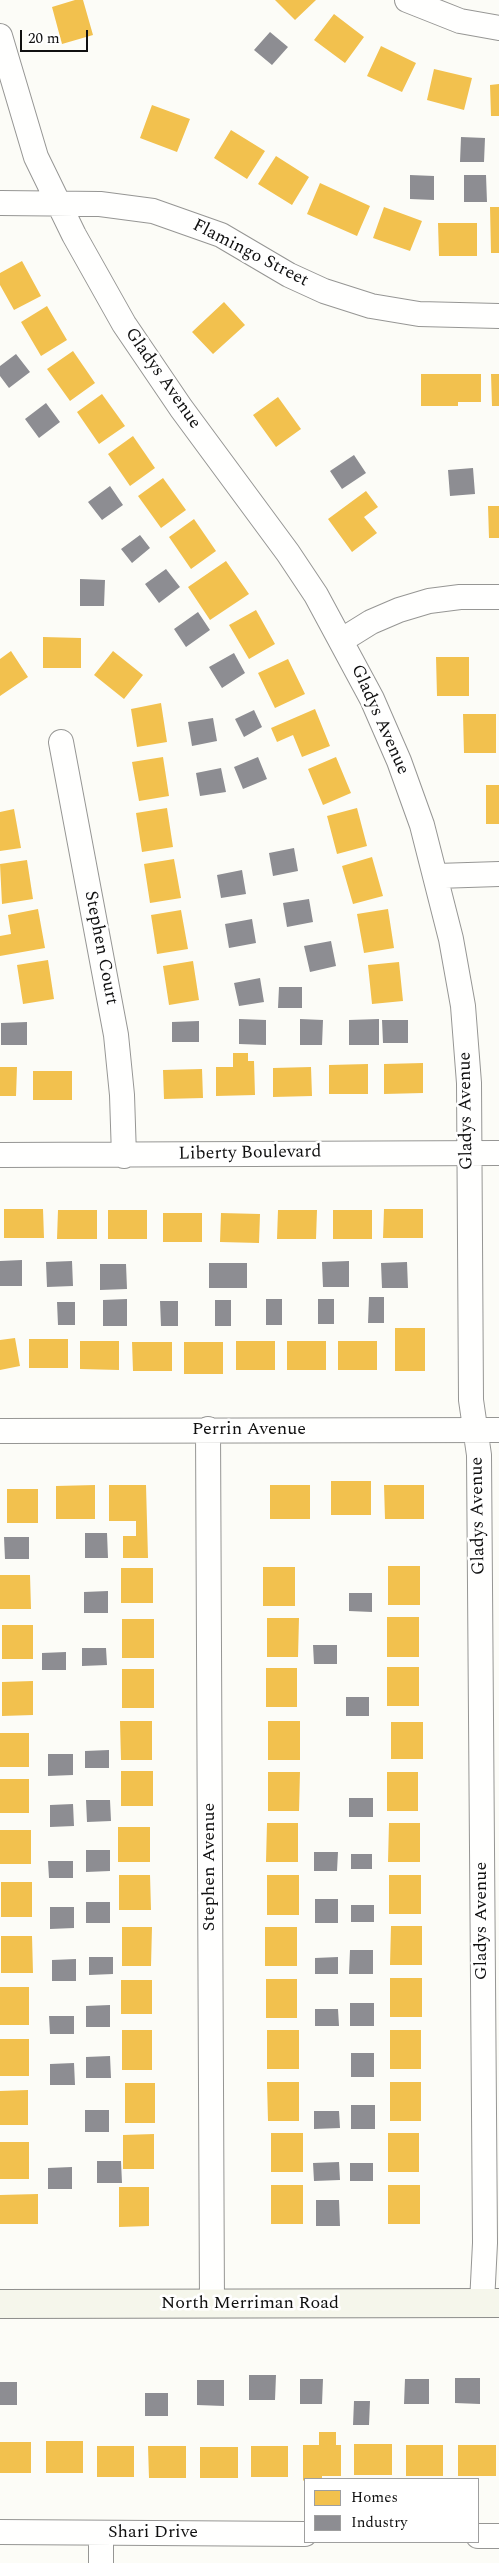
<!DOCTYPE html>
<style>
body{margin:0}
#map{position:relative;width:499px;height:2563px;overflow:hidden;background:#fcfcf7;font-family:Spectral,serif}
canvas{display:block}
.legend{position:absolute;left:304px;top:2478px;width:175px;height:65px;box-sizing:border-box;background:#fff;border:1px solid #9f9f9f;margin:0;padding:6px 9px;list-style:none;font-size:15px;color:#101010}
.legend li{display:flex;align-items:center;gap:10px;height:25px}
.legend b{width:25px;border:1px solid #9f9f9f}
.scale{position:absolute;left:20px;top:30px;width:68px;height:22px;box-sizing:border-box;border:2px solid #101010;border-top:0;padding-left:6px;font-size:15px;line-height:18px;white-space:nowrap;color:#101010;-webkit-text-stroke:4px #fff;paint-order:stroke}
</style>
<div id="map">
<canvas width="499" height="2563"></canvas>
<ul class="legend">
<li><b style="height:14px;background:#f2c14e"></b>Homes</li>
<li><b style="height:14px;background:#8d8d92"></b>Industry</li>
</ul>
<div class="scale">20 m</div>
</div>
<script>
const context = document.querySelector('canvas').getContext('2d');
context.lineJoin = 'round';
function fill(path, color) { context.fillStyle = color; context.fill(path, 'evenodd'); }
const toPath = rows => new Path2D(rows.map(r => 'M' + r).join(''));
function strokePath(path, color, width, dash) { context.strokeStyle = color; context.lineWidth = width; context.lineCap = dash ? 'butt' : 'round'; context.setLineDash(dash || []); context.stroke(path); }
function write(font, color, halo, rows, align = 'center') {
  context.font = font + ' Spectral,serif'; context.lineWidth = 5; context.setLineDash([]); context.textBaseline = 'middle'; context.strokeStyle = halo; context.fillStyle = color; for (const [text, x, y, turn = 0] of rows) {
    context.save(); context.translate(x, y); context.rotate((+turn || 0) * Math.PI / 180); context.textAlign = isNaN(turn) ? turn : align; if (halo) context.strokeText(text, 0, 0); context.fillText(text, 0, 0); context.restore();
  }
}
const homes = toPath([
 [75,0,83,0,93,35,62,44,52,7],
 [275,0,316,0,295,20],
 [334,14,364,37,345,63,314,40],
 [381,46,416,63,402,92,367,76],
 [434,69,472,78,464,110,427,100],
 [499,84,499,116,491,116,490,85],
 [152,105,190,119,177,152,140,138],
 [231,130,265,151,247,179,214,158],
 [276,156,309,177,292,205,258,184],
 [320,183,370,206,357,236,307,214],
 [384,207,422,221,410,251,373,238],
 [490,207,499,207,499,253,491,253],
 [438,223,477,223,477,256,439,256],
 [22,261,41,296,14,310,0,285,0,273],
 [224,302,245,325,213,354,192,332],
 [47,306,67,340,41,356,21,322],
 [73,351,95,383,70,401,47,369],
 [421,374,481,374,481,402,458,402,458,406,421,406],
 [491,374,499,374,499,406,492,406],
 [102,394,125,426,99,444,77,412],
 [278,397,301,429,276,447,253,415],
 [133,436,155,468,130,486,108,454],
 [163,478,186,510,161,528,138,496],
 [366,491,378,507,364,517,377,533,352,552,328,519],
 [488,506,499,506,499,538,489,538],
 [194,519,216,551,191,569,169,537],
 [226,561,249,594,210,620,188,587],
 [256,610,275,644,249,659,229,625],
 [43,637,81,638,81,668,43,668],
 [11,651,28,677,0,696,0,659],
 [113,651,143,675,124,699,94,675],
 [436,657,469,657,469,696,437,696],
 [288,659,305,694,275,708,258,673],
 [161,703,167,742,137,747,131,709],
 [315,709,330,746,302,757,293,735,277,742,271,728],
 [463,714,496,714,496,753,464,753],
 [163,757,169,796,139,801,132,762],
 [336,757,351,793,323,805,308,769],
 [486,785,499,785,499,824,486,824],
 [167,808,173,847,142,852,136,813],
 [357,808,367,846,337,854,327,816],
 [14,809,21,848,0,851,0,812],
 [372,857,383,896,353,904,342,866],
 [174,859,181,898,150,903,144,864],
 [27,860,33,899,2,904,0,864],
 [38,909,45,948,0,956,0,936,11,934,8,915],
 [388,909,394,948,364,953,357,914],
 [181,910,188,949,157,954,151,915],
 [48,960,54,999,23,1004,17,965],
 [193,961,199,1000,169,1005,163,966],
 [399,962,403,1001,372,1004,368,965],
 [233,1053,248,1053,248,1061,254,1061,255,1095,216,1096,216,1067,233,1067],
 [423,1063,423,1093,384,1094,384,1064],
 [368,1064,368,1094,329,1094,329,1065],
 [0,1067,17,1067,16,1096,0,1096],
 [311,1067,312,1096,273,1097,273,1068],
 [202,1069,203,1098,164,1099,163,1070],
 [33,1071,72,1071,72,1100,33,1100],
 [4,1209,43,1209,44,1238,4,1238],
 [384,1209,423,1209,423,1238,383,1238],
 [58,1210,97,1210,97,1239,57,1239],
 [108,1210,147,1210,147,1239,108,1239],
 [278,1210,317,1210,316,1239,277,1239],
 [333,1210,372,1210,372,1239,333,1239],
 [163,1213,202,1213,202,1242,163,1242],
 [221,1213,260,1214,259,1243,220,1242],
 [395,1328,425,1328,425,1371,395,1371],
 [15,1338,20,1366,0,1370,0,1340],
 [29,1339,68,1339,68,1368,29,1368],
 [80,1341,119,1341,119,1370,80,1369],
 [236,1341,275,1341,275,1370,236,1370],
 [287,1341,326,1341,326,1370,287,1370],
 [338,1341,377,1341,377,1370,338,1370],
 [132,1342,172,1342,172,1371,133,1371],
 [184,1342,223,1342,223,1374,184,1374],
 [331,1481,371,1481,371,1515,331,1515],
 [95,1485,95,1519,56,1519,56,1486],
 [109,1485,146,1485,148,1558,123,1558,123,1536,136,1536,136,1521,109,1521],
 [270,1485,310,1485,310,1519,270,1519],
 [384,1485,424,1485,424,1519,385,1519],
 [7,1489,38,1489,38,1523,7,1523],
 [388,1566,420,1566,420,1605,388,1605],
 [263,1567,295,1567,295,1606,263,1606],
 [121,1568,153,1568,153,1603,121,1603],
 [0,1575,30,1575,31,1609,0,1609],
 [387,1617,419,1617,419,1657,387,1657],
 [267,1618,299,1618,298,1657,267,1657],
 [122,1619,154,1619,154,1658,122,1658],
 [2,1625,33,1625,33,1659,2,1659],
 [387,1667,419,1667,419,1706,387,1706],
 [266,1668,297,1668,297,1707,266,1707],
 [122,1669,154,1669,154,1708,122,1708],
 [33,1681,33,1715,2,1716,2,1682],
 [120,1721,152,1721,152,1760,121,1760],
 [268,1721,300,1721,300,1760,268,1760],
 [391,1722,423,1722,423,1759,391,1759],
 [0,1733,29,1733,29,1767,0,1767],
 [121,1771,153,1771,153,1806,121,1806],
 [268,1772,300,1772,299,1811,268,1811],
 [387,1772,418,1772,418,1811,387,1811],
 [0,1779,29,1779,29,1813,0,1813],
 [267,1823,298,1823,298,1862,266,1862],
 [389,1823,420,1823,420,1862,388,1862],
 [118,1827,150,1827,150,1862,118,1862],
 [0,1830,31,1830,31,1864,0,1864],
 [119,1875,150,1875,151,1910,119,1910],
 [267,1875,299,1875,299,1915,267,1915],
 [389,1875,421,1875,421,1914,389,1914],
 [1,1882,32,1882,32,1917,1,1917],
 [391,1926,422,1926,422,1965,390,1965],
 [122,1927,152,1927,151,1966,122,1966],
 [265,1927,297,1927,297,1966,265,1966],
 [1,1936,32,1936,33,1973,1,1973],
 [390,1978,422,1978,422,2017,390,2017],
 [266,1979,297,1979,297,2018,266,2018],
 [121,1980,152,1980,152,2014,121,2014],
 [0,1987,29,1987,29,2025,0,2025],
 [122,2030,152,2030,152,2070,122,2070],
 [267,2030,299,2030,299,2069,267,2069],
 [390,2030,421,2030,421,2069,390,2069],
 [0,2039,29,2039,29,2076,0,2076],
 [267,2082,299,2082,299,2121,268,2121],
 [390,2082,421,2082,421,2121,390,2121],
 [125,2083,155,2083,155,2123,125,2123],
 [28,2090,28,2125,0,2125,0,2091],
 [271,2133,303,2133,303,2172,271,2172],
 [388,2133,419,2133,419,2172,388,2172],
 [154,2134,154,2169,123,2169,123,2135],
 [0,2142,29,2142,29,2179,0,2179],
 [271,2185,303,2185,303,2224,271,2224],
 [388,2185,420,2185,420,2224,388,2224],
 [119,2187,149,2187,149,2226,119,2227],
 [38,2194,38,2224,0,2224,0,2195],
 [319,2432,336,2432,336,2445,341,2445,341,2476,322,2476,322,2479,305,2479,303,2481,303,2445,319,2445],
 [46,2441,83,2441,83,2473,46,2473],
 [0,2442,31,2442,31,2473,0,2473],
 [354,2444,392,2444,392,2475,354,2475],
 [406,2445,443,2445,443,2476,406,2476],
 [458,2445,496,2445,496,2476,458,2476],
 [97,2446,134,2446,134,2477,97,2477],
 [148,2446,186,2446,186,2478,149,2478],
 [251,2446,288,2446,288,2477,251,2477],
 [200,2447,238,2447,238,2478,200,2478]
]);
const industry = toPath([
 [270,32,288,47,272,65,254,50],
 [461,137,485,138,484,162,460,162],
 [410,175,434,176,434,200,410,199],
 [464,175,486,175,487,202,464,202],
 [16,354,30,372,9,388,0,376,0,366],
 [46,403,60,422,39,438,25,419],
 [354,455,366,473,342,489,330,471],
 [473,468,475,494,450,496,448,470],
 [110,486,123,505,102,520,88,502],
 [140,535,150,548,132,563,121,549],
 [166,569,180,587,159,603,145,584],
 [80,579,105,580,104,606,80,606],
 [198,612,210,630,186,647,174,629],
 [234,653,245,673,222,688,209,667],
 [254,710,262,727,244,737,235,719],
 [213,718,217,741,192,746,188,722],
 [258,757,267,779,243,789,234,767],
 [221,768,226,792,200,796,196,773],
 [294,848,298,871,273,876,269,853],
 [242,870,246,894,221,898,217,875],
 [309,899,313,922,287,927,283,903],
 [252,919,256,943,229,948,225,924],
 [331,941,336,966,310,972,304,946],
 [260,978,264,1002,239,1006,234,983],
 [279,987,302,987,302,1008,278,1008],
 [239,1019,266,1020,266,1045,239,1044],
 [300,1019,323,1020,322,1045,300,1045],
 [379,1019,379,1045,349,1045,349,1020],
 [382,1020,408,1020,408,1043,383,1043],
 [199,1021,199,1042,172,1042,172,1022],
 [27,1022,27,1045,1,1045,1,1023],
 [22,1260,22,1286,0,1286,0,1261],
 [72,1261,73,1286,47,1287,46,1262],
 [349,1261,349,1287,323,1287,322,1262],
 [407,1262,408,1288,382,1288,381,1263],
 [209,1263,247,1263,247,1288,209,1288],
 [100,1264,126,1264,127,1289,100,1290],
 [369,1297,384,1297,384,1323,368,1323],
 [127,1299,127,1326,103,1326,103,1300],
 [266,1299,282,1299,282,1325,266,1325],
 [318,1299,334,1299,334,1324,318,1324],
 [215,1300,231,1300,231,1326,215,1326],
 [160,1301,178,1301,178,1326,161,1326],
 [57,1302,75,1302,75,1325,58,1325],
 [85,1533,107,1533,108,1558,85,1558],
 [4,1537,29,1537,29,1559,5,1559],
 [108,1591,108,1613,84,1613,84,1592],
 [349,1593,372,1593,372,1612,349,1611],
 [313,1645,337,1645,337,1664,314,1664],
 [82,1648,106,1648,107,1665,82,1666],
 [66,1652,66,1670,42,1670,42,1653],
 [346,1697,369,1697,369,1716,346,1716],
 [109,1750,109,1768,85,1768,85,1751],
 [48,1754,73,1754,73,1775,48,1776],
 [349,1798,373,1798,373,1817,349,1817],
 [86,1800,110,1800,111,1821,87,1822],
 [73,1804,74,1826,50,1827,50,1805],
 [86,1850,110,1850,110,1871,86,1872],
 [314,1852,338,1852,337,1871,314,1871],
 [351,1854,372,1854,372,1869,351,1869],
 [48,1861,73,1861,73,1878,49,1878],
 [315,1899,338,1899,338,1923,315,1923],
 [86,1902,110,1902,110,1923,86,1923],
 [351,1905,374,1905,374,1922,351,1922],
 [50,1907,74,1907,74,1928,50,1929],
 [350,1950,373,1950,373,1974,349,1974],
 [89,1957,113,1957,113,1974,89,1975],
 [338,1957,338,1974,315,1974,315,1958],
 [76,1959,76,1981,52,1981,52,1960],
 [350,2003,374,2003,374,2026,350,2026],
 [110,2005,110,2027,86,2027,86,2006],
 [315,2009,338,2009,339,2026,315,2026],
 [49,2016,74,2016,74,2034,50,2034],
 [351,2053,374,2053,374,2077,351,2077],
 [110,2056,111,2078,86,2078,86,2057],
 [74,2063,75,2085,50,2085,50,2064],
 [351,2105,375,2105,375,2129,351,2129],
 [85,2110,109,2110,109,2132,85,2132],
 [314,2111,339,2111,340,2128,314,2129],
 [97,2161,121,2161,122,2183,97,2183],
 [339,2162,340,2180,314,2181,313,2163],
 [350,2163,373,2163,373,2181,350,2181],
 [72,2167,72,2189,48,2189,48,2168],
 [316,2200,339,2200,340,2226,316,2226],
 [249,2375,276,2375,275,2400,249,2400],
 [455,2378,480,2378,480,2404,455,2403],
 [300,2379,323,2379,322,2404,300,2404],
 [405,2379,429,2379,429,2404,404,2404],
 [197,2380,224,2380,224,2406,197,2405],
 [0,2382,17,2382,17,2405,0,2405],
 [145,2393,168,2393,168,2416,145,2416],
 [354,2401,370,2401,369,2425,353,2425]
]);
const street = toPath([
 [407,0,460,21,499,28],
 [0,36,36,157,74,235,124,324,181,408,288,553,316,595,372,699,399,761,422,825,451,939,463,1006,469,1083,471,1400,479,1455,485,2243,482,2303],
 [0,203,100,204,153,211,221,235,289,275,324,291,371,306,419,314,499,316],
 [342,640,371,622,399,610,429,601,460,597,499,597],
 [61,742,116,1035,122,1095,124,1156],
 [437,876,499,874],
 [0,1155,499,1153],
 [208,1429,212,2304],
 [0,1431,499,1430],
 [0,2532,305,2534],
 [101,2533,101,2563],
 [478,2536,499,2536]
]);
const secondary = toPath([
 [0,2304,499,2303]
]);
const streetNames = [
 ["Flamingo Street",250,254,27],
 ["Gladys Avenue",162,379,55],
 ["Gladys Avenue",379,720,66],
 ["Stephen Court",100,948,79],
 ["Gladys Avenue",467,1111,-91],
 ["Liberty Boulevard",250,1154,-1],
 ["Perrin Avenue",249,1430],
 ["Gladys Avenue",479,1516,-91],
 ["Stephen Avenue",210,1867,-90],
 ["Gladys Avenue",482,1921,-90],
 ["North Merriman Road",250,2304],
 ["Shari Drive",153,2533]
];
fill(homes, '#f2c14e');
fill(industry, '#8d8d92');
strokePath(street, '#969694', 26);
strokePath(secondary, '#8d8d8b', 30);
strokePath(street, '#fffffe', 24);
strokePath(secondary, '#f5f6eb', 28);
write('18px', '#101010', '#fff', streetNames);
</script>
